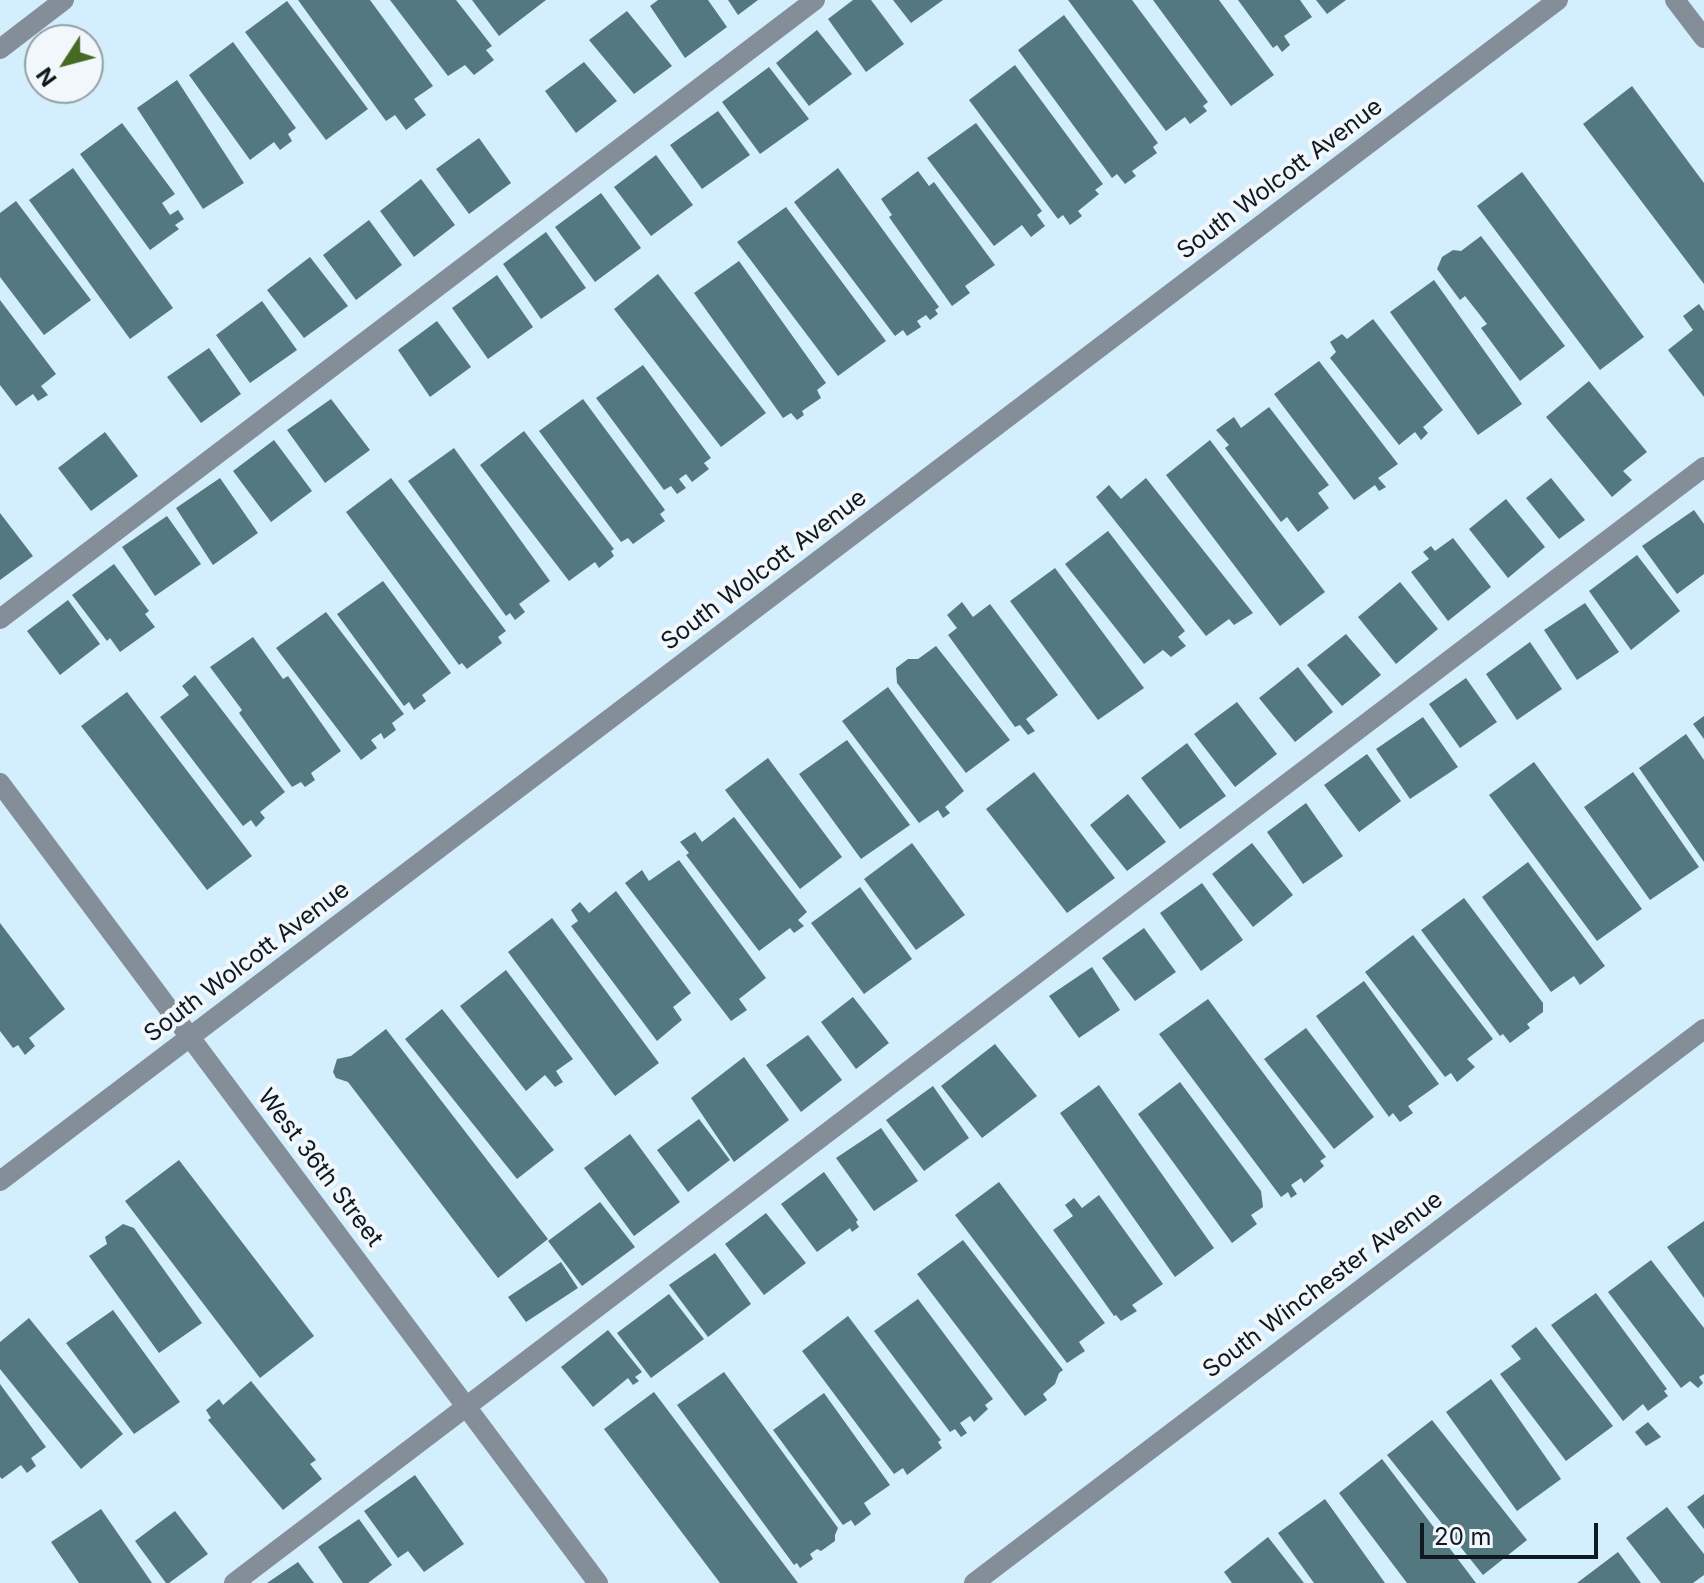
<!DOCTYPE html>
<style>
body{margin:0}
#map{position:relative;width:1704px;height:1583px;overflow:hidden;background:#d3eefc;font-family:Inter,sans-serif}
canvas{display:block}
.north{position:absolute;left:24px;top:24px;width:80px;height:80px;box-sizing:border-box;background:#f1f7fb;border:2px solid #969fa3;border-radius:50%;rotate:234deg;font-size:22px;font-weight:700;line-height:32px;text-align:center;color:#0e1a20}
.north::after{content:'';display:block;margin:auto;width:28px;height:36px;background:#456a24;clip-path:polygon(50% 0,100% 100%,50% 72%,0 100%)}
.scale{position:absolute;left:1420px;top:1523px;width:178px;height:36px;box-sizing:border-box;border:4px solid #0e1a20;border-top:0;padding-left:10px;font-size:24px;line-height:28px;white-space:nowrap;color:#0e1a20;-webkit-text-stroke:6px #f1f7fb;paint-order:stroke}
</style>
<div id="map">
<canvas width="1704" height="1583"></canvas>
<div class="north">N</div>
<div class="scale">20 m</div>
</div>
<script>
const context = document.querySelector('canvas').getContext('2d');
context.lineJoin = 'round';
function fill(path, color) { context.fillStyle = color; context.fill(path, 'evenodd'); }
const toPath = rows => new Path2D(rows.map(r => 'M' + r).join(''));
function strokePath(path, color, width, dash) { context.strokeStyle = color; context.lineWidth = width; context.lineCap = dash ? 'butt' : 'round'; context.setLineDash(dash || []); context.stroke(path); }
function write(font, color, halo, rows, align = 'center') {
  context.font = font + ' Inter,sans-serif'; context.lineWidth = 8; context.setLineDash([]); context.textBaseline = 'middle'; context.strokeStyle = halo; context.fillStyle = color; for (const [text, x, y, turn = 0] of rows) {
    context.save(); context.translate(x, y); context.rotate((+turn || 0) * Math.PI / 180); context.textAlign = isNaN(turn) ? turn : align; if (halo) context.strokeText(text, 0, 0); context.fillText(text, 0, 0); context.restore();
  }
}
const building = toPath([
 [298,0,370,0,433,86,414,99,426,115,406,130,395,115,386,121],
 [390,0,456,0,492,46,486,50,494,60,474,75,465,65,448,76],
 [472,0,546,0,499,36],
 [658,0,708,0,727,27,685,58,650,6],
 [728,0,758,0,738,15],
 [853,0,871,0,904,44,866,72,828,19],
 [893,0,943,0,911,23],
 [1068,0,1132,0,1208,102,1203,106,1207,111,1190,124,1185,117,1166,131],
 [1153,0,1219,0,1274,75,1231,106],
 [1238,0,1300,0,1312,17,1284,36,1290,45,1282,52,1277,45,1273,48],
 [1316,0,1346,0,1327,14],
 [287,1,368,109,326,140,245,32],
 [627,11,672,66,634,94,589,40],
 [1064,15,1158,143,1153,147,1157,153,1132,171,1136,176,1125,184,1117,174,1112,178,1018,50],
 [817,30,852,74,809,106,776,63],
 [233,42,296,128,288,134,292,141,280,150,274,142,250,160,189,75],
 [584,62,617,101,576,133,545,91],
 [1015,65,1103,184,1095,190,1099,194,1078,211,1082,216,1070,225,1063,215,1058,219,969,100],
 [769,67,809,119,760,154,722,102],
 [177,80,244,183,203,209,137,108],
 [1632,86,1704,183,1704,284,1583,124],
 [718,111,750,155,702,189,670,145],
 [122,123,175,194,162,203,170,215,178,210,184,219,175,225,179,229,150,250,80,154],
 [976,123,1042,211,1037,215,1045,226,1031,237,1022,225,994,246,927,158],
 [479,138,511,183,469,214,436,169],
 [656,155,693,205,651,236,614,187],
 [73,168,173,308,130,339,29,200],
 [838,168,939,307,935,310,938,314,930,320,926,315,917,321,921,327,907,336,903,330,895,336,794,202],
 [918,171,929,186,934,182,995,265,965,286,970,293,952,306,889,217,892,215,881,199],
 [1522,172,1644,337,1600,370,1477,206],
 [421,179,455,225,414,257,380,211],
 [601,193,641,248,595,282,555,227],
 [16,201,91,300,44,335,0,277,0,213],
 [786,207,886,341,838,376,737,242],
 [369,220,402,265,356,300,323,255],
 [546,232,586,288,541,319,503,264],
 [1481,236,1565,346,1520,381,1481,328,1487,324,1465,296,1460,300,1437,269,1442,257,1453,250,1461,251],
 [310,257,348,306,304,338,267,290],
 [739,261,826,383,817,390,821,398,802,411,804,415,797,420,791,413,783,418,694,293],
 [658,274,766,413,721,447,614,309],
 [497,275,533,327,488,359,452,308],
 [1434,280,1522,404,1478,435,1390,312],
 [0,300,56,374,41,386,48,395,38,401,33,394,16,406,0,385],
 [262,301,297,350,250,383,216,335],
 [1699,304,1704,311,1704,397,1668,350,1693,330,1683,316],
 [1373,319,1443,410,1423,427,1428,433,1421,440,1415,432,1399,445,1330,358,1336,352,1330,342,1342,334,1347,339],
 [437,321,471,367,430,397,398,350],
 [209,348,241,394,201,423,167,377],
 [1319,361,1398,464,1378,478,1386,487,1379,491,1375,485,1354,500,1274,394],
 [643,365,711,458,704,463,709,469,692,482,686,474,679,479,686,488,677,494,671,486,664,490,596,398],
 [1589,381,1647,452,1623,471,1632,480,1612,497,1546,417],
 [331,399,370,450,325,483,287,430],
 [583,399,665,510,660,514,665,521,633,544,628,538,621,542,539,431],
 [1269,407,1329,485,1318,493,1329,508,1298,532,1287,517,1281,522,1225,448,1229,445,1216,430,1234,417,1241,428],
 [524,431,614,549,611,551,614,556,599,568,595,562,569,581,480,465],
 [105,432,138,476,91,511,58,468],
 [274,440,312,491,271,522,233,471],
 [1210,440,1325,592,1280,626,1166,475],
 [454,448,550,581,519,604,525,612,515,620,510,613,506,616,408,481],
 [220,478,258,533,213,565,176,508],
 [391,478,506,631,498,637,502,643,467,669,462,663,459,665,346,512],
 [1146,478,1253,613,1234,625,1229,619,1206,636,1096,497,1109,485,1121,499],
 [1551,478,1585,520,1559,539,1526,498],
 [1506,499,1545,547,1508,578,1469,529],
 [1694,510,1704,524,1704,574,1677,594,1642,546],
 [0,513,33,556,0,580],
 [167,516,201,564,155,596,122,547],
 [1108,531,1185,631,1178,637,1186,646,1171,657,1163,650,1144,664,1065,564],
 [1453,538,1491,587,1448,621,1411,572,1429,559,1423,552,1431,546,1435,551],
 [1637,555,1680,611,1631,650,1589,591],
 [114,564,149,611,145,614,155,627,120,652,110,638,107,641,72,595],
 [1055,568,1144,688,1098,720,1010,601],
 [383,581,451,673,422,695,426,701,414,710,409,702,404,706,337,614],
 [1400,582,1438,629,1396,664,1358,617],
 [68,600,100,644,60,675,27,631],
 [962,602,973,617,990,604,1058,695,1026,719,1035,731,1028,735,1020,725,1015,727,948,635,957,628,947,615],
 [1585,603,1619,652,1577,680,1544,630],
 [326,612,404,714,392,723,396,730,384,739,381,733,371,740,377,748,361,760,276,648],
 [1346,634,1381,675,1342,706,1307,665],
 [253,637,283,679,288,676,341,751,311,773,315,780,305,787,301,782,292,787,239,713,242,710,210,667],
 [1530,642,1562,689,1517,720,1486,674],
 [936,646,1010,740,966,773,897,683,896,668,908,659,918,659],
 [1298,667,1333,712,1295,742,1259,698],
 [195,675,285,792,260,812,265,818,256,827,251,820,243,826,160,717,189,695,182,686],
 [1466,678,1497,722,1460,748,1429,704],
 [888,687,964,791,945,807,950,813,943,818,938,810,919,823,842,721],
 [127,692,252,856,207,890,81,726],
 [1237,702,1277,754,1235,787,1194,734],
 [1704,716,1704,739,1693,724],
 [1423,717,1458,767,1410,799,1376,749],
 [1686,734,1704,760,1704,862,1639,768],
 [847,740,910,825,861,859,799,774],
 [1187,743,1226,796,1180,829,1141,778],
 [1367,754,1401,801,1359,832,1324,785],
 [768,758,842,857,800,889,725,790],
 [1534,762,1642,909,1597,941,1489,795],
 [1034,772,1115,878,1067,913,986,809],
 [1633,772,1699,867,1650,900,1584,807],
 [1128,794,1166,842,1127,871,1090,825],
 [1306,803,1343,856,1303,884,1267,832],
 [734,817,807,912,798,920,804,926,794,933,790,928,759,951,686,855,689,853,680,842,695,832,702,842],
 [912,843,965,915,916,950,864,879],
 [1252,843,1293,895,1253,927,1212,874],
 [679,860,766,978,739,999,747,1010,731,1021,625,883,642,870,649,881],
 [1528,862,1605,966,1580,985,1574,976,1551,992,1482,897],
 [1202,883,1243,940,1201,971,1160,913],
 [860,887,912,959,864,994,811,923],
 [616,891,691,993,673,1007,682,1020,657,1041,571,926,578,921,571,910,580,902,589,913],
 [1464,898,1543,1003,1543,1012,1527,1024,1530,1028,1510,1043,1503,1034,1500,1036,1421,930],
 [552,918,659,1063,615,1096,508,952],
 [0,923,65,1009,29,1038,35,1046,25,1055,18,1045,13,1048,0,1031],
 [1144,928,1176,972,1135,1001,1102,958],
 [1413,935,1493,1039,1467,1059,1475,1067,1457,1082,1451,1073,1445,1077,1365,972],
 [1092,967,1120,1010,1079,1038,1049,996],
 [506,970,573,1059,556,1071,563,1082,555,1087,545,1075,526,1091,460,1006],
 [1364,981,1439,1084,1408,1106,1413,1113,1400,1122,1393,1113,1389,1117,1316,1016],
 [853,997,889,1043,856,1069,821,1022],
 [1208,999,1326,1157,1320,1161,1324,1166,1304,1183,1301,1178,1291,1185,1297,1194,1291,1198,1288,1192,1281,1197,1159,1034],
 [442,1009,554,1150,517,1179,405,1039],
 [1306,1028,1374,1117,1334,1149,1264,1059],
 [386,1029,548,1239,498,1278,348,1082,336,1078,333,1072,337,1059,351,1056],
 [808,1035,842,1080,801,1112,766,1065],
 [995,1044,1037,1096,982,1138,941,1086],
 [744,1057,789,1120,734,1162,691,1098],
 [1180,1082,1261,1191,1263,1207,1251,1215,1257,1224,1232,1243,1138,1114],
 [1099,1085,1214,1248,1175,1277,1060,1113],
 [933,1086,969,1138,924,1171,886,1120],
 [699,1119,730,1160,688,1192,657,1150],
 [881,1128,918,1181,874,1211,836,1158],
 [630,1134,680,1202,634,1236,584,1168],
 [179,1160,314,1336,260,1378,125,1201],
 [824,1172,858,1220,856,1222,859,1227,852,1232,850,1228,817,1252,781,1204],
 [999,1182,1105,1323,1079,1342,1085,1351,1067,1363,955,1215],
 [1099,1195,1163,1284,1132,1305,1137,1311,1121,1321,1116,1315,1114,1316,1053,1230,1073,1216,1065,1205,1074,1198,1082,1208],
 [600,1202,635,1247,582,1286,548,1241],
 [766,1213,806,1263,764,1295,725,1244],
 [1704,1221,1704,1298,1667,1247],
 [123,1224,134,1228,202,1323,159,1353,89,1256,107,1244,105,1237],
 [963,1240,1063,1370,1059,1373,1055,1384,1043,1394,1047,1400,1025,1416,917,1274],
 [715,1253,751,1304,708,1337,669,1285],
 [1651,1260,1704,1328,1704,1374,1699,1377,1703,1383,1698,1388,1690,1381,1681,1388,1608,1292],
 [561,1262,578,1288,526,1322,508,1297],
 [1596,1293,1667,1389,1664,1391,1668,1396,1648,1411,1643,1404,1623,1421,1551,1325],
 [669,1294,704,1339,651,1378,617,1333],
 [918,1299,993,1399,985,1405,988,1409,974,1422,970,1416,960,1423,967,1433,961,1437,955,1429,950,1432,874,1331],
 [113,1310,180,1402,134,1434,66,1343],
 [848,1316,941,1440,938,1442,942,1448,907,1475,903,1468,894,1474,802,1351],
 [29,1318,123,1434,81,1469,0,1369,0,1342],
 [1536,1327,1613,1426,1566,1461,1500,1374,1521,1359,1511,1346],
 [608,1330,642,1372,635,1377,639,1381,633,1385,628,1378,593,1407,561,1367],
 [724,1372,838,1528,835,1535,835,1541,821,1551,817,1549,810,1554,813,1559,800,1568,797,1563,794,1565,677,1405],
 [1491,1379,1561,1479,1517,1511,1446,1412],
 [251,1381,316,1460,310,1464,322,1479,283,1510,208,1420,211,1418,206,1410,219,1399,223,1405],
 [0,1384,46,1447,31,1458,36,1466,27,1473,21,1465,2,1479,0,1477],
 [654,1392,798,1583,720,1583,604,1429],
 [824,1393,890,1485,864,1503,871,1514,855,1526,851,1520,843,1525,773,1430],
 [1432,1420,1527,1540,1483,1575,1387,1455],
 [1648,1422,1661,1437,1646,1446,1635,1432],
 [1382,1459,1476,1583,1407,1583,1339,1493],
 [415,1475,464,1544,424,1572,408,1551,398,1558,364,1511],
 [1704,1494,1704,1529,1687,1507],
 [1325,1499,1385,1583,1314,1583,1278,1533],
 [1667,1507,1704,1554,1704,1575,1693,1583,1661,1583,1626,1538],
 [101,1509,152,1583,79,1583,51,1542],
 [175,1511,208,1554,169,1583,166,1583,135,1541],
 [359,1519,392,1565,368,1583,343,1583,318,1547],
 [1268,1537,1304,1583,1232,1583,1224,1572],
 [1618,1552,1641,1583,1577,1583],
 [298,1562,314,1583,267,1583]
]);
const lane = toPath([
 [0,619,815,0],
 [234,1583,1704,467]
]);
const street = toPath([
 [1675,0,1704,38],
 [0,49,64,0],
 [0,783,598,1583],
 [0,1181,1558,0],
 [974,1583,1704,1029]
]);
const streetNames = [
 ["South Wolcott Avenue",1280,179,-37],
 ["South Wolcott Avenue",764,570,-37],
 ["South Wolcott Avenue",247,962,-37],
 ["West 36th Street",320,1168,53],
 ["South Winchester Avenue",1323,1285,-37]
];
fill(building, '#547880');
strokePath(lane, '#848e98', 20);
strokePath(street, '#848e98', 20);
write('24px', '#0e1a20', '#f1f7fb', streetNames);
</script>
